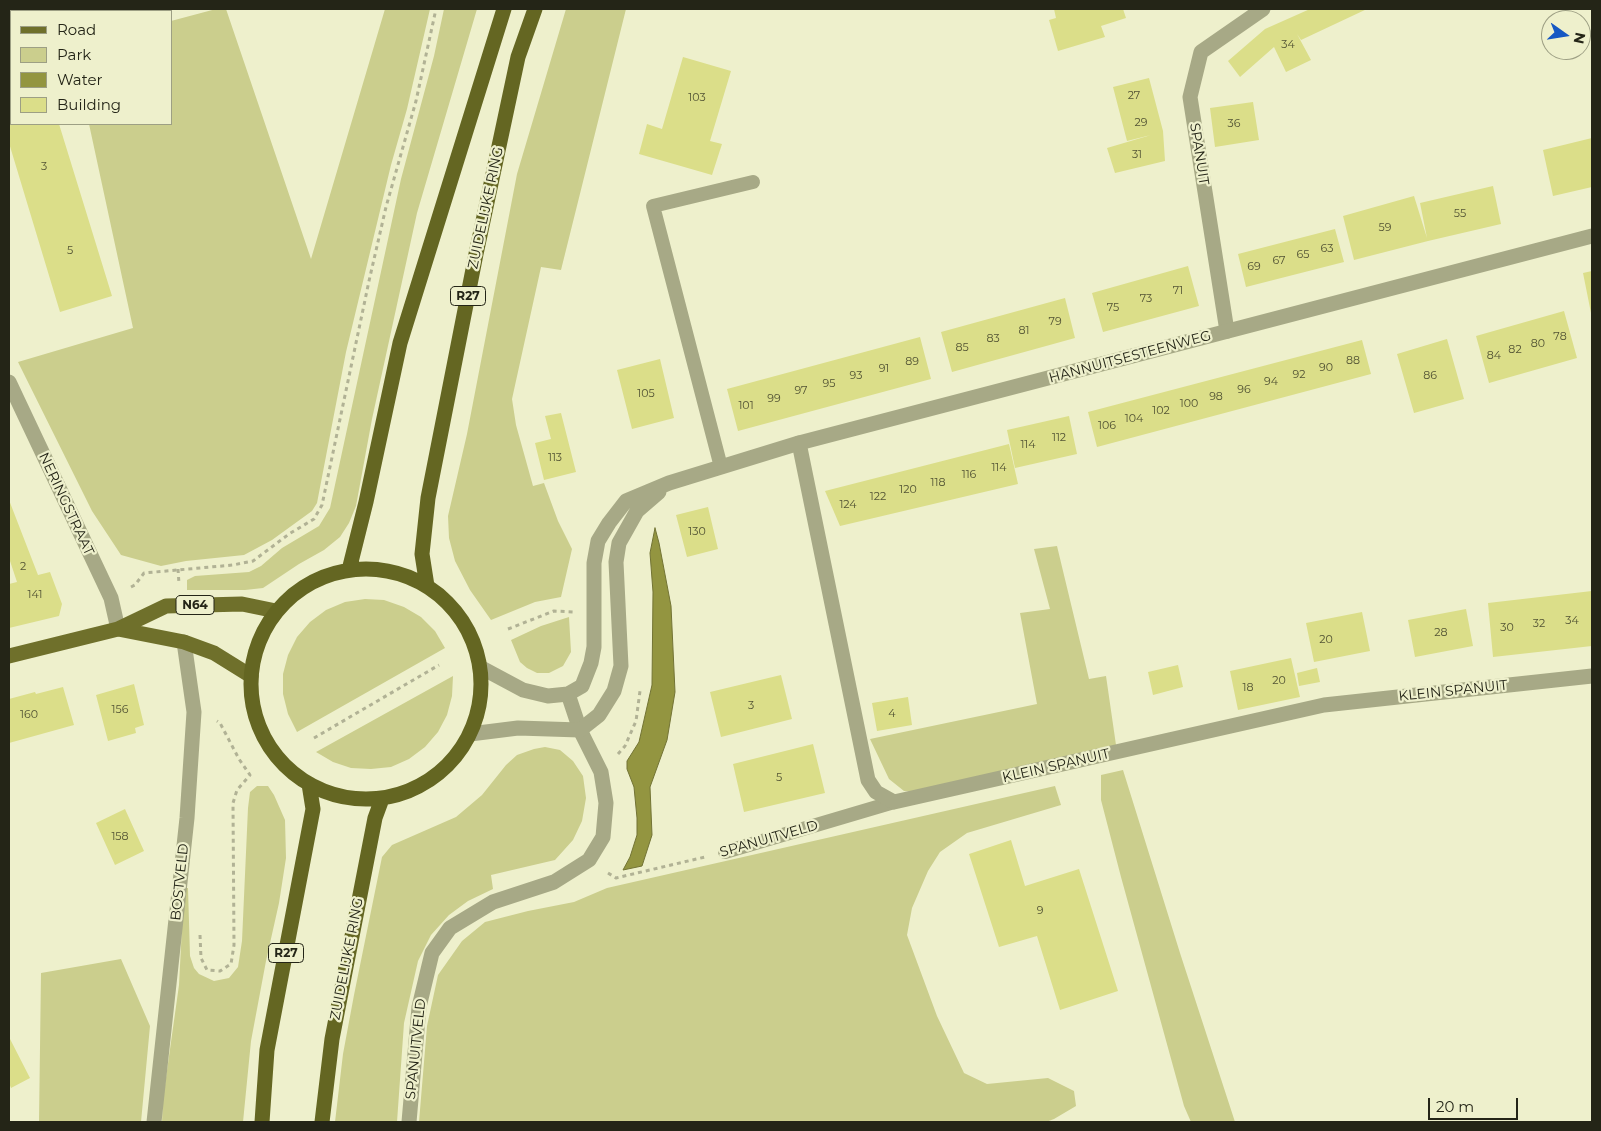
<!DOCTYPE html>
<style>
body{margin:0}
#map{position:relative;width:1601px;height:1131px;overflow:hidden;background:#eef0cc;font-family:Montserrat,sans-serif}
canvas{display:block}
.frame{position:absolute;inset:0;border:10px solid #242517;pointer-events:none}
.legend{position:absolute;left:10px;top:10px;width:162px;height:115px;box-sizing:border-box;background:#eef0cc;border:1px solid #9d9f84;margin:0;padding:6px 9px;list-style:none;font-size:15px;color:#242517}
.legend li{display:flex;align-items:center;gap:10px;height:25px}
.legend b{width:25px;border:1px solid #9d9f84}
.north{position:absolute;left:1541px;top:10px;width:50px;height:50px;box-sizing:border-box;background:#eef0cc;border:1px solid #9d9f84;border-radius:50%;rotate:103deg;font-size:14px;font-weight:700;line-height:20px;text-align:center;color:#242517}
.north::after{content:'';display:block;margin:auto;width:18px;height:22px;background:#1658c3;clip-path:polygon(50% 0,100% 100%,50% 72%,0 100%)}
.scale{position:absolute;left:1428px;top:1098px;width:90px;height:22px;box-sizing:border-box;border:2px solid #242517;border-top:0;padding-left:6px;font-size:15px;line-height:18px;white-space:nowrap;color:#242517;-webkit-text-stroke:4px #eef0cc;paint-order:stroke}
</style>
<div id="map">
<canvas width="1601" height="1131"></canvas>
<div class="frame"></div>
<ul class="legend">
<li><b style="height:6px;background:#6f702b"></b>Road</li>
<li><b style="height:14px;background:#cbce8d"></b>Park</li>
<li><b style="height:14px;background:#939540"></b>Water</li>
<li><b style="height:14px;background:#dbde89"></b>Building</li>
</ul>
<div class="north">N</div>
<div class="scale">20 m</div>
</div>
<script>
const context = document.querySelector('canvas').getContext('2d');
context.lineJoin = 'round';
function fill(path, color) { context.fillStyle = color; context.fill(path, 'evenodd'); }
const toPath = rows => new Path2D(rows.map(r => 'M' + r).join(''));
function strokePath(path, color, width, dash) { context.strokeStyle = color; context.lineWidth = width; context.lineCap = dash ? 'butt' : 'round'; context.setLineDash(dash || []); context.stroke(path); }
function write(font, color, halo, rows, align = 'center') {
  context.font = font + ' Montserrat,sans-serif'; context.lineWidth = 4.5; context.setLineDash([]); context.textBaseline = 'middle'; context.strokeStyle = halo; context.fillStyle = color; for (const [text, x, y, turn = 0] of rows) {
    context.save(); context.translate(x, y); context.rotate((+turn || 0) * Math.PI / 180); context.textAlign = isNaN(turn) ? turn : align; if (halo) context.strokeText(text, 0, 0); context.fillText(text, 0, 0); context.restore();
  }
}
const green = toPath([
 [216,9,226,9,311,259,385,9,430,9,407,109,391,165,346,352,317,503,312,511,272,540,244,555,186,561,161,566,121,555,92,511,18,362,133,328,89,124,171,124,171,21],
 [444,9,477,9,417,213,372,419,356,506,349,523,340,537,324,550,299,564,263,588,245,590,187,590,187,580,195,576,249,572,261,566,282,548,319,526,330,508,401,179,434,56],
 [566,9,626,9,561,270,541,267,512,399,516,425,533,486,544,483,558,521,572,549,561,597,535,602,491,620,470,590,455,561,449,538,448,516,467,434,517,174],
 [1057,546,1089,679,1106,676,1116,745,921,792,904,791,889,779,870,739,1037,704,1020,613,1050,609,1034,549],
 [365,599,384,600,404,607,421,617,435,631,445,648,297,732,288,714,283,694,283,674,288,655,297,637,310,622,326,610,345,602],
 [569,617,571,652,563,666,549,673,537,673,527,668,520,662,511,640,541,626],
 [453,676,452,696,447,715,438,732,425,747,409,759,391,767,371,769,351,768,333,762,316,752],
 [545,747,560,750,573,761,583,776,586,798,582,821,573,840,555,860,491,875,493,889,468,901,449,915,431,935,418,961,404,1023,397,1122,335,1122,343,1054,354,995,382,857,392,845,456,817,482,795,506,765,517,755,534,749],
 [1123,770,1180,953,1235,1122,1191,1122,1184,1106,1121,877,1101,800,1101,775],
 [257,786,268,786,274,795,285,820,286,858,279,903,266,961,251,1041,243,1122,162,1122,163,1099,179,985,184,888,188,888,190,956,194,968,199,974,214,981,229,978,238,967,242,941,248,808,250,792],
 [1055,786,1061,805,967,833,940,852,928,871,912,908,907,935,937,1016,964,1073,987,1084,1048,1078,1074,1091,1076,1106,1054,1119,1046,1122,419,1122,427,1026,438,975,462,941,485,922,528,911,574,902,607,888],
 [121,959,150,1026,141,1122,39,1122,41,973]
]);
const water = toPath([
 [655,528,659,543,671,606,675,692,667,740,650,787,652,835,642,866,623,870,630,857,637,835,637,818,634,787,627,769,627,761,639,742,652,685,653,592,650,553,655,528]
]);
const building = toPath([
 [1054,9,1123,9,1126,18,1101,26,1105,37,1058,51,1049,20,1056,18],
 [1310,9,1367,9,1301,40,1297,34,1311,60,1286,72,1274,47,1240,77,1228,61,1265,29],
 [9,42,11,49,11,88,9,89],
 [683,57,731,71,710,141,722,144,712,175,639,154,647,124,662,129],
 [1149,78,1163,131,1165,161,1115,173,1107,148,1151,135,1127,141,1113,87],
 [11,97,11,124,59,124,112,296,60,312,9,143,9,98],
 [1253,102,1259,140,1215,147,1210,108],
 [1592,138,1592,187,1553,196,1543,150],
 [1493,186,1501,224,1428,241,1354,260,1343,216,1414,196,1427,238,1420,203],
 [1335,229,1344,262,1246,287,1238,254],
 [1188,266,1199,306,1103,332,1092,293],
 [1592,271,1592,313,1591,313,1583,273],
 [1065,298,1075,338,952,372,941,332],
 [1564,311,1577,358,1489,383,1476,336],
 [920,337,931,379,738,431,727,389],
 [1447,339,1464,399,1414,413,1397,354],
 [1362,340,1371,374,1097,447,1088,412],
 [660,359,674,418,632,429,617,370],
 [561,413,576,472,544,480,535,443,551,439,545,416],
 [1069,416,1077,454,1015,468,1007,430],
 [1009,444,1018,484,840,526,825,491],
 [9,500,38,575,50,572,62,604,59,616,9,628,9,584,17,582,9,558],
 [708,507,718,549,687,557,676,515],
 [1592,591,1592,646,1493,657,1488,603],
 [1466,609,1473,646,1415,657,1408,620],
 [1362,612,1370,651,1314,662,1306,623],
 [1291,658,1300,697,1238,710,1230,671],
 [1178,665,1183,687,1153,695,1148,672],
 [1317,668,1320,682,1299,686,1297,673],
 [781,675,792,719,721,737,710,692],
 [134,684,144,725,135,728,136,733,108,741,96,695],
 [63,687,74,725,9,743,9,699,35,692,36,694],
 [908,697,912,725,877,731,872,703],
 [813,744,825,793,744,812,733,764],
 [125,809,144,851,115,865,96,823],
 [1011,840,1025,886,1079,869,1118,991,1060,1010,1037,936,999,947,969,854],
 [9,1037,30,1078,11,1088,9,1083]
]);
const path = toPath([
 [178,569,179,584],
 [131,587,135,585,144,573,233,565,253,561,289,534,314,519,322,505,369,281,386,207,416,101,436,9],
 [508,629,554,611,573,612],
 [314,738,439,665],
 [618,754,625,746,636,721,640,691],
 [608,873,616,878,705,857],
 [200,935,201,958,207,970,220,971,231,964,234,945,233,803,237,790,250,775,239,759,220,723,217,721]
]);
const service = toPath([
 [721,467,653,206,753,182],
 [725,852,894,802]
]);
const minor = toPath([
 [1227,331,1190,97,1201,52,1263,9],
 [9,382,111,598,118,629],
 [799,443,868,780,876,792,894,802,1324,705,1592,676],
 [154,1122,187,818,194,712,184,642],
 [409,1122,419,1007,432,953,450,928,493,902,554,882,589,860,603,837,606,803,601,772,580,730,568,694]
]);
const tertiary = toPath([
 [480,667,523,690,548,696,568,694,582,686,591,663,594,647,594,563,598,541,609,523,626,501,669,483,799,443,1592,236],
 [470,734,518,728,580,730,599,715,614,691,621,666,616,562,619,543,637,511,659,492]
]);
const primary = toPath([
 [118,629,184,642,214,653,251,676],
 [9,656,118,629,166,606,242,604,276,611]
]);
const trunk = toPath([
 '251 684a115 115 0 1 1 230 0a115 115 0 1 1-230 0Z',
 [349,570,366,502,400,343,504,9],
 [427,586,422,554,428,498,476,254,518,57,535,9],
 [262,1122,267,1050,313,809,309,784],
 [322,1122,332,1039,375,818,382,799]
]);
const numberNames = [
 ["34",1288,45],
 ["27",1134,96],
 ["103",697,98],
 ["29",1141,123],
 ["36",1234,124],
 ["31",1137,155],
 ["3",44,167],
 ["55",1460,214],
 ["59",1385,228],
 ["63",1327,249],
 ["5",70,251],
 ["65",1303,255],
 ["67",1279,261],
 ["69",1254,267],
 ["71",1178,291],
 ["73",1146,299],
 ["75",1113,308],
 ["79",1055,322],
 ["81",1024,331],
 ["78",1560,337],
 ["83",993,339],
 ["80",1538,344],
 ["85",962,348],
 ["82",1515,350],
 ["84",1494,356],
 ["88",1353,361],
 ["89",912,362],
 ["90",1326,368],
 ["91",884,369],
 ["92",1299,375],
 ["93",856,376],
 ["86",1430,376],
 ["94",1271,382],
 ["95",829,384],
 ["96",1244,390],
 ["97",801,391],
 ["105",646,394],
 ["98",1216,397],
 ["99",774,399],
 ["100",1189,404],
 ["101",746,406],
 ["102",1161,411],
 ["104",1134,419],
 ["106",1107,426],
 ["112",1059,438],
 ["114",1028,445],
 ["113",555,458],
 ["114",999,468],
 ["116",969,475],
 ["118",938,483],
 ["120",908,490],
 ["122",878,497],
 ["124",848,505],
 ["130",697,532],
 ["2",23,567],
 ["141",35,595],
 ["34",1572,621],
 ["32",1539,624],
 ["30",1507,628],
 ["28",1441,633],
 ["20",1326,640],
 ["20",1279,681],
 ["18",1248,688],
 ["3",751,706],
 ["156",120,710],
 ["4",892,714],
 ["160",29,715],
 ["5",779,778],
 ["158",120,837],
 ["9",1040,911]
];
const shields = [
 [468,296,35],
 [195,605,38],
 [286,953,35]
];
const shieldNames = [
 ["R27",468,296],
 ["N64",195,605],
 ["R27",286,953]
];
const streetNames = [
 ["SPANUIT",1199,154,81],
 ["ZUIDELIJKE RING",486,208,-78],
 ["HANNUITSESTEENWEG",1130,357,-15],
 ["NERINGSTRAAT",66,504,65],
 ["KLEIN SPANUIT",1453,691,-6],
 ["KLEIN SPANUIT",1056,766,-13],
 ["SPANUITVELD",769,839,-16],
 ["BOSTVELD",180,882,-84],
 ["ZUIDELIJKE RING",347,959,-79],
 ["SPANUITVELD",416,1049,-84]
];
fill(green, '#cbce8d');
fill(water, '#939540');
strokePath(water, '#727334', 1);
fill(building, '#dbde89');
strokePath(path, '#b1b295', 3, [4, 4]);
strokePath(service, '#a7a986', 14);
strokePath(minor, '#a7a986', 15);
strokePath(tertiary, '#a7a986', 15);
strokePath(primary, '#6f702b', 15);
strokePath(trunk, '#646622', 15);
write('11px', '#525334', null, numberNames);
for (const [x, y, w] of shields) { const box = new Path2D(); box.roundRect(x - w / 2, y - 9.5, w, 19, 4); context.fillStyle = '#eef0cc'; context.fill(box); strokePath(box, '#242517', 1); }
write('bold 12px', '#242517', null, shieldNames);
write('14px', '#242517', '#eef0cc', streetNames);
</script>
